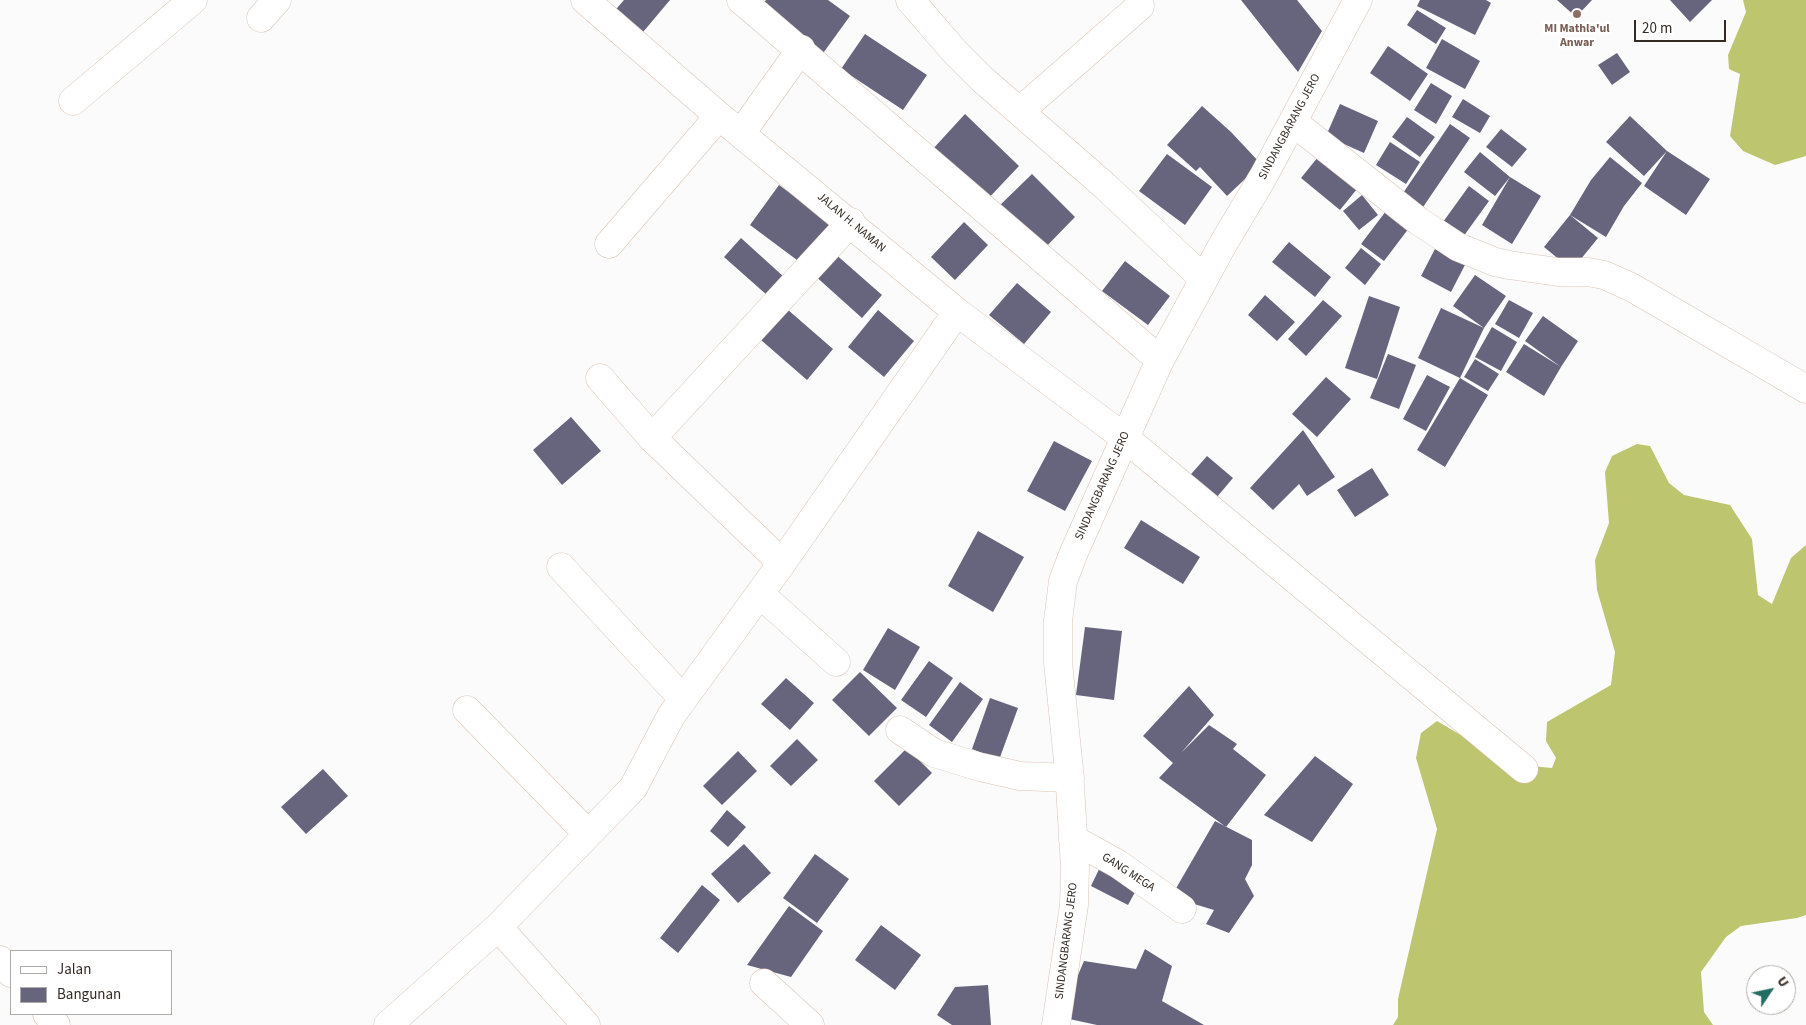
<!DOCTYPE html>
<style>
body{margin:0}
#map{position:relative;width:1806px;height:1025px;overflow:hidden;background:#fbfbfb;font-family:"Source Sans 3",sans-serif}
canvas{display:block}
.legend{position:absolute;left:10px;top:950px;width:162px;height:65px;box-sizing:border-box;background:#fff;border:1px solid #aeaaa7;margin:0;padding:6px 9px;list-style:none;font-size:15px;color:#342a23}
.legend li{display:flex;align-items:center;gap:10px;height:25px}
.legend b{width:25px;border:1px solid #aeaaa7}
.north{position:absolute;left:1746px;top:965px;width:50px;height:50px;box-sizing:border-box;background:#fff;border:1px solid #aeaaa7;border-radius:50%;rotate:56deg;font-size:14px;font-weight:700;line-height:20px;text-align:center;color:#342a23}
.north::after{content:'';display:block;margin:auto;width:18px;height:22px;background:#246d65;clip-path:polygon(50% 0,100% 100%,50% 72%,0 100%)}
.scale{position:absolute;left:1634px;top:20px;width:92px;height:22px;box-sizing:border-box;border:2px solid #342a23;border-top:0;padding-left:6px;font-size:15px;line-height:18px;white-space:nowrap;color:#342a23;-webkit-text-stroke:4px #fff;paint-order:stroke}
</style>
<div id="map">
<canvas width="1806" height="1025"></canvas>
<ul class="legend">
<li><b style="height:6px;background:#fff"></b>Jalan</li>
<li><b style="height:14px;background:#66657d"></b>Bangunan</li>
</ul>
<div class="north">U</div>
<div class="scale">20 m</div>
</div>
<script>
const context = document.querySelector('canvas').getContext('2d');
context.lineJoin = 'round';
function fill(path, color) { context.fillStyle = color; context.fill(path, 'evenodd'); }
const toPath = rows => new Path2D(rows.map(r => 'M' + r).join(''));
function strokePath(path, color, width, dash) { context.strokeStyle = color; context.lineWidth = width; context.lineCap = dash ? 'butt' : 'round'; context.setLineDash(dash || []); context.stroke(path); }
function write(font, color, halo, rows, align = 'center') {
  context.font = font + ' "Source Sans 3",sans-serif'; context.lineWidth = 5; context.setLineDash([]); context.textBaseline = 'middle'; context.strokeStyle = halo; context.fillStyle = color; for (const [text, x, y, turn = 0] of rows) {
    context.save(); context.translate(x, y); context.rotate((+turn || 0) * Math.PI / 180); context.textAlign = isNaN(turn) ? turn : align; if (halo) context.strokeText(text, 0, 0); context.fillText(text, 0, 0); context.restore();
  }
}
const forest = toPath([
 [1743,0,1806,0,1806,156,1775,165,1743,151,1730,136,1740,74,1729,69,1728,55,1746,12],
 [1637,444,1650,446,1669,483,1684,495,1730,505,1752,539,1758,595,1772,604,1791,558,1806,545,1806,915,1797,918,1741,926,1726,937,1701,972,1704,1012,1713,1025,1393,1025,1398,1017,1398,999,1437,829,1416,758,1421,733,1437,721,1510,764,1552,768,1556,758,1546,741,1547,722,1611,685,1615,652,1597,590,1595,560,1609,523,1605,472,1612,456]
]);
const building = toPath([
 [624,0,670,0,638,38,611,15],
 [766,0,828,0,850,16,821,56,758,10],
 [1241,0,1297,0,1322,31,1298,72],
 [1420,0,1486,0,1491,3,1475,35,1417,6],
 [1557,0,1592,0,1576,17],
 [1670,0,1712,0,1690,22],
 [1417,10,1446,28,1436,44,1407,25],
 [865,34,927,75,903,110,841,69],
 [1442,39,1480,61,1465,89,1426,68],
 [1388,46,1428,74,1410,101,1370,73],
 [1617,53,1630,72,1612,85,1598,65],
 [1431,83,1452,96,1436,124,1414,110],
 [1463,99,1490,116,1480,133,1452,117],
 [1340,104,1378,121,1364,153,1326,136],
 [1202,106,1231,132,1261,164,1227,196,1200,167,1196,171,1167,145],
 [965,114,1019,166,985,202,931,151],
 [1630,116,1667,151,1644,176,1606,142],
 [1407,117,1435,137,1420,157,1392,137],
 [1450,124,1470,138,1419,213,1399,199],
 [1501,129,1527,149,1512,167,1486,147],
 [1390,142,1420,162,1406,184,1376,165],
 [1667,151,1710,179,1686,215,1644,186],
 [1480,152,1510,177,1541,196,1512,244,1482,225,1510,177,1495,196,1464,172],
 [1167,154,1212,187,1185,225,1139,191],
 [1318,157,1357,189,1340,210,1301,178],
 [1610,157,1642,183,1624,206,1606,237,1570,215,1598,238,1572,270,1544,247,1570,215,1591,180],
 [1032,174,1075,217,1040,253,996,209],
 [779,185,834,225,805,266,750,225],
 [1469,186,1489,201,1463,237,1443,222],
 [1362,195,1378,215,1359,230,1343,211],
 [1386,211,1409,228,1384,261,1361,244],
 [964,222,988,245,955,280,931,257],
 [741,238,784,277,768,296,724,257],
 [1289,242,1331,277,1315,297,1272,262],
 [1437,245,1467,261,1451,292,1421,276],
 [1361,248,1381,264,1365,285,1345,268],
 [833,252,882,295,862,318,813,274],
 [1125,261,1170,296,1148,325,1102,291],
 [1475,275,1506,296,1484,328,1453,306],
 [1017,283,1051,312,1024,344,989,315],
 [1265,295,1295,322,1277,341,1248,315],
 [1369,296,1400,307,1377,379,1345,368],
 [1323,300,1342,316,1306,356,1288,339],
 [1509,300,1533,313,1519,338,1495,324],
 [1441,308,1484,328,1460,378,1418,358],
 [787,309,833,349,807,380,761,340],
 [878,310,914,341,884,377,848,347],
 [1543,316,1578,341,1561,367,1525,341],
 [1492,327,1517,342,1501,371,1475,357],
 [1524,344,1561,367,1544,396,1506,372],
 [1388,354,1416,365,1399,409,1370,398],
 [1475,359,1499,374,1488,391,1464,377],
 [1427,375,1450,387,1426,431,1403,419],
 [1326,377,1351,399,1317,437,1292,414],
 [1460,378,1488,395,1445,467,1417,450],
 [571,417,601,451,562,485,533,450],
 [1303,430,1335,477,1307,496,1299,484,1273,510,1250,488],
 [1054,441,1092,461,1065,511,1027,491],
 [1207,456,1233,478,1211,504,1185,481],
 [1372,468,1389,495,1355,517,1337,490],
 [1141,520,1200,557,1183,584,1124,548],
 [978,531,1024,557,993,612,948,586],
 [1085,627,1122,631,1114,700,1076,695],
 [888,628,920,647,895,690,863,670],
 [929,661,953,678,926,717,901,700],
 [860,672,897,708,869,736,832,700],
 [786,678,814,703,790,730,761,704],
 [960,682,983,699,952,742,929,725],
 [1189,686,1214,715,1181,753,1209,725,1237,744,1233,749,1266,775,1226,827,1159,778,1173,763,1143,736],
 [990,698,1018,708,999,760,972,749],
 [797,739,818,760,791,786,770,766],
 [907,748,932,773,899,806,874,781],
 [738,751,757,771,722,805,703,786],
 [1315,756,1353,784,1312,842,1264,815],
 [323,769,348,796,306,834,281,807],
 [727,810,746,827,728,847,710,831],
 [1215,821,1252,840,1252,865,1245,879,1254,896,1229,933,1206,924,1214,910,1171,897],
 [744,844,771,873,738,903,711,874],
 [815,854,849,879,817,923,783,898],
 [1102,863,1140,883,1128,905,1091,886],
 [702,885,720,900,678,953,660,938],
 [789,906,823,931,791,977,747,965],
 [881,925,921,955,895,990,855,960],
 [1145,949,1172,966,1162,1001,1204,1025,1097,1025,1060,1017,1084,961,1136,969],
 [988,985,991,1025,952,1025,937,1015,955,987]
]);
const minor = toPath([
 [585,0,719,116,957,312,1125,438,1524,769],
 [741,0,1160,360],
 [910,0,955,52,982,79,1105,186,1204,279],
 [261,18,277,0],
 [73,101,193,0],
 [1020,111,1140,6],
 [1293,122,1417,220,1458,247,1495,262,1509,265,1558,272,1588,272,1604,275,1631,287,1806,389],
 [742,132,801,49],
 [609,244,719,116],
 [600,378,652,438,782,563],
 [652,438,851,222],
 [561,567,683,699],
 [760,594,836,662],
 [467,710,588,834],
 [900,730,934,753,980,767,1020,776,1070,778],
 [1073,839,1118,864,1182,909],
 [498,927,586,1025],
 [0,960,11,973],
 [764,983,810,1025],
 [47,1014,56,1025],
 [388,1025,498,927,633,788,671,716,782,563,957,312],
 [1056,1025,1074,905,1075,867,1069,770,1058,663,1058,621,1063,581,1074,552,1160,360,1223,244,1263,177,1358,0]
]);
const markers = [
 [1577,14,5,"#8d6e63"]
];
const educationNames = [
 ["MI Mathla'ul",1577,29],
 ["Anwar",1577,43]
];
const streetNames = [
 ["SINDANGBARANG JERO",1290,127,-62],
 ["JALAN H. NAMAN",851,223,40],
 ["SINDANGBARANG JERO",1103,486,-66],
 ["GANG MEGA",1128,873,33],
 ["SINDANGBARANG JERO",1067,941,-83]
];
fill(forest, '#bdc56f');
fill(building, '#66657d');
strokePath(minor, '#dcc3b1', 29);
strokePath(minor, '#fff', 28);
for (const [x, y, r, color] of markers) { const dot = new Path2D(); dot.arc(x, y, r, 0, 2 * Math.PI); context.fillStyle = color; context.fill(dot); strokePath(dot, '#fff', 2); }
write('bold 12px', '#785e54', '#fff', educationNames);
write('12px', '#342a23', '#fff', streetNames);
</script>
